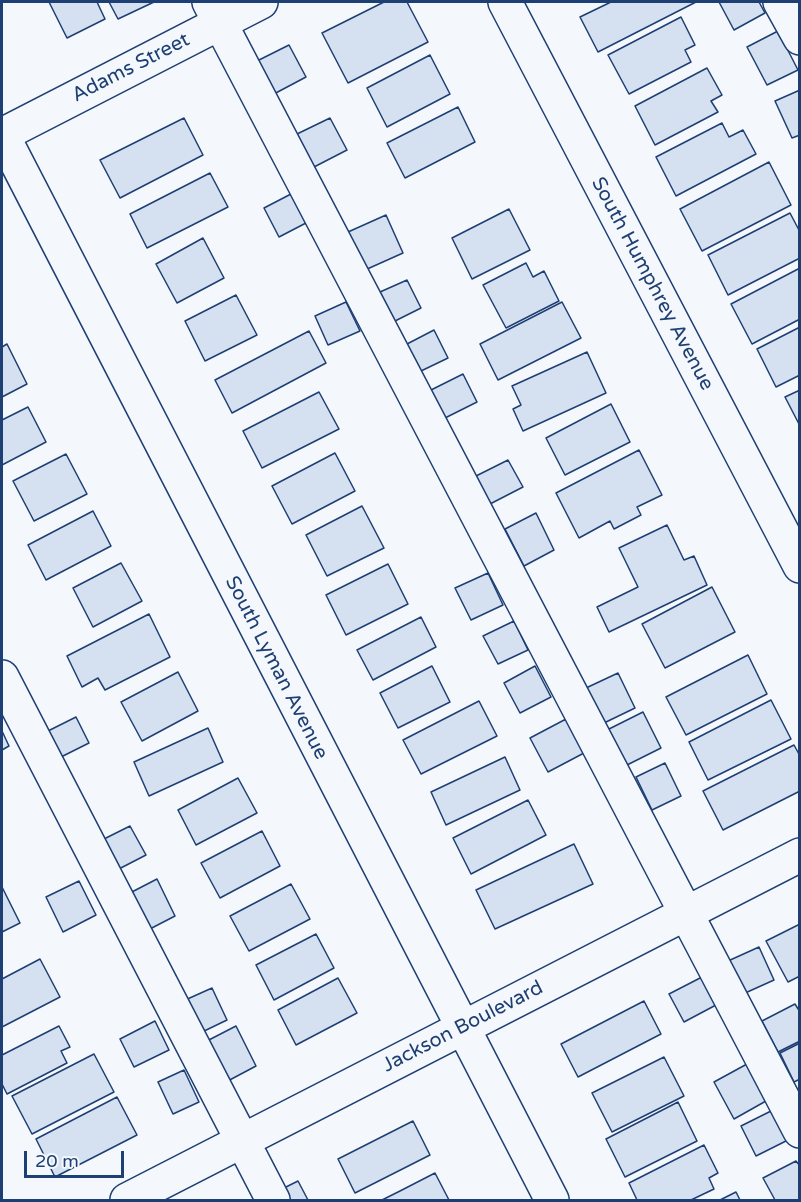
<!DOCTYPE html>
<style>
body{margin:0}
#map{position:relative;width:801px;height:1202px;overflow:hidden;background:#f4f7fb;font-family:"Varela Round",sans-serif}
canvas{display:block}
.frame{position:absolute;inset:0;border:3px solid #1d3f73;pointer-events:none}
.scale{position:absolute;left:24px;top:1151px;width:100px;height:27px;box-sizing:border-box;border:3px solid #1d3f73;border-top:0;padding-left:8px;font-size:18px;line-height:21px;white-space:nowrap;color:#1d3f73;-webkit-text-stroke:4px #f4f7fb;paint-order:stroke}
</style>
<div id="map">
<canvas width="801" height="1202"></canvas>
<div class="frame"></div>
<div class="scale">20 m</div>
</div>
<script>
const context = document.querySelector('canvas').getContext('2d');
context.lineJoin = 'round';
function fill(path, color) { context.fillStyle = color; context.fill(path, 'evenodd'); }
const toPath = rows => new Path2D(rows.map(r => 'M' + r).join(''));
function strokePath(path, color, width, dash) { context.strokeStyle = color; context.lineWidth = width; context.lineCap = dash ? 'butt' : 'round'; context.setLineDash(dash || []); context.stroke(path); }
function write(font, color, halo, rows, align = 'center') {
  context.font = font + ' "Varela Round",sans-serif'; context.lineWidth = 4.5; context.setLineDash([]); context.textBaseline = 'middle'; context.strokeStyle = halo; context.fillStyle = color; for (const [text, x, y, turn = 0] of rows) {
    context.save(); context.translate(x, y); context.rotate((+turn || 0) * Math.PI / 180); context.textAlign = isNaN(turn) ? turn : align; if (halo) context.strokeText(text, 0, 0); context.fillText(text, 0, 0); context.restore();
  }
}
const building = toPath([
 [49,2,97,2,105,19,67,38,49,2],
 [109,2,154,2,118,19,109,2],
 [384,2,407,2,428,42,348,83,322,33,384,2],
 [611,2,696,2,598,52,580,17,611,2],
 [719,2,759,2,765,13,734,30,719,2],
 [681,17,695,45,685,50,691,62,629,94,608,55,681,17],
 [778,31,798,70,767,85,747,47,778,31],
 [289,45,306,77,272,95,255,62,289,45],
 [430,55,450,94,387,127,367,88,430,55],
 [707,68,722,95,711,101,718,112,655,145,635,106,707,68],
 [800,90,800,135,792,138,775,101,800,90],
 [458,107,475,142,405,178,387,143,458,107],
 [184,118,203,155,120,198,100,160,184,118],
 [330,118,347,150,314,167,297,134,330,118],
 [722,123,729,137,743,130,756,154,676,196,656,157,722,123],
 [769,162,791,205,702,251,680,209,769,162],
 [210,173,228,207,147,248,130,214,210,173],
 [291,194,306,223,279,237,264,208,291,194],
 [509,209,530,250,472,279,452,238,509,209],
 [790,213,800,232,800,258,728,295,708,255,790,213],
 [386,215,403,253,365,270,348,232,386,215],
 [203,238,224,278,177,303,156,264,203,238],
 [526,263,533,277,544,271,559,301,506,328,483,285,526,263],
 [800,268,800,319,752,344,731,304,800,268],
 [407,280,421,308,395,321,380,292,407,280],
 [236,295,257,335,205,361,185,321,236,295],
 [346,302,360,331,328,345,315,316,346,302],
 [562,302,581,338,498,380,480,344,562,302],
 [800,327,800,375,776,387,757,349,800,327],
 [434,330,448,358,421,371,407,344,434,330],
 [309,331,326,363,232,413,215,380,309,331],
 [7,344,27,384,2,397,2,347,7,344],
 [587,352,606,393,523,431,513,409,521,405,512,386,587,352],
 [463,374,477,402,445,418,431,390,463,374],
 [800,390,800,426,785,397,800,390],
 [319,392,339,429,262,468,243,431,319,392],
 [611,404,630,442,565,475,546,438,611,404],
 [28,407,46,442,2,465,2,420,28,407],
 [639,450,662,495,637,507,641,515,614,529,610,521,579,538,556,493,639,450],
 [335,453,355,491,292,524,272,486,335,453],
 [66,454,87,494,34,521,13,481,66,454],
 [508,460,523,487,490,504,476,476,508,460],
 [362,506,384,548,327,576,306,535,362,506],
 [93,511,111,546,46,580,28,545,93,511],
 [536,513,554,550,524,566,505,529,536,513],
 [667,525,684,560,694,556,707,585,609,632,597,607,638,587,619,548,667,525],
 [121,563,142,601,93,627,73,588,121,563],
 [388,564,408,604,346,635,326,595,388,564],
 [488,573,503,605,471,620,455,588,488,573],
 [712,587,735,632,665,668,642,624,712,587],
 [149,614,170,657,105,690,98,678,82,687,67,656,149,614],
 [421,617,436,647,373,680,357,650,421,617],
 [514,621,528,650,498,664,483,636,514,621],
 [748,655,767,694,686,735,666,697,748,655],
 [432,666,450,702,398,728,380,693,432,666],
 [535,666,551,697,520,713,504,683,535,666],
 [178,672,198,711,142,741,121,702,178,672],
 [618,673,635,708,604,723,586,688,618,673],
 [771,700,791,739,708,780,689,742,771,700],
 [479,701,497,736,421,774,403,740,479,701],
 [643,712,661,748,625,766,607,730,643,712],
 [76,717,89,743,57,759,44,733,76,717],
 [566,719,584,753,548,772,530,738,566,719],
 [208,728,223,762,149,796,134,762,208,728],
 [2,731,9,746,2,750,2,731],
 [794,745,800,756,800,791,723,830,703,791,794,745],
 [505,757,520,790,446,825,431,792,505,757],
 [665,763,681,796,652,810,636,777,665,763],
 [238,778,257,813,196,845,178,810,238,778],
 [528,800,546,835,471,874,453,838,528,800],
 [130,826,146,855,115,871,100,841,130,826],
 [262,831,280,866,220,898,201,863,262,831],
 [574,844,593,884,495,929,476,890,574,844],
 [157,879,175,916,146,931,128,894,157,879],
 [79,881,96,915,63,932,46,897,79,881],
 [291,884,310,919,249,951,230,916,291,884],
 [2,887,20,923,2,932,2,887],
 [800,924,800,976,788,982,766,941,800,924],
 [316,934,334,968,274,1000,256,965,316,934],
 [759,947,774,980,743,994,728,961,759,947],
 [40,959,60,997,2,1027,2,979,40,959],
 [702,977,716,1005,684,1022,669,994,702,977],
 [338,978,357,1013,296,1045,278,1010,338,978],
 [212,988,227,1020,198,1034,183,1001,212,988],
 [644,1001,661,1034,578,1077,561,1044,644,1001],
 [795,1004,800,1012,800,1041,778,1052,762,1021,795,1004],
 [155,1021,169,1050,134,1067,120,1039,155,1021],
 [59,1026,70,1047,61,1051,67,1063,7,1094,2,1084,2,1055,59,1026],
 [236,1026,256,1066,224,1083,203,1043,236,1026],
 [800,1043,800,1079,794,1082,780,1053,800,1043],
 [94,1054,114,1092,32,1134,12,1096,94,1054],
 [664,1057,684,1096,612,1132,592,1093,664,1057],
 [747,1064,766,1101,734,1119,714,1082,747,1064],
 [184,1070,199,1102,173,1114,158,1082,184,1070],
 [117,1097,137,1135,55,1177,36,1139,117,1097],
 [678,1102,697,1141,625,1177,606,1139,678,1102],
 [773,1110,788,1140,756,1156,741,1126,773,1110],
 [413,1121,430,1155,355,1193,338,1159,413,1121],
 [704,1145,718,1173,709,1178,714,1189,691,1200,637,1200,629,1183,704,1145],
 [796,1161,800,1166,800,1200,775,1200,763,1178,796,1161],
 [435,1173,449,1200,382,1200,400,1191,435,1173],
 [298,1181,308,1200,280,1200,276,1192,298,1181],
 [736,1192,740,1200,720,1200,736,1192]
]);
const minor = toPath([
 [209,2,800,1131],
 [505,2,800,566],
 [780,2,800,38],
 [2,134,552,1200],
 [2,135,261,2],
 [2,677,273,1200],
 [127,1200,800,855]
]);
const streetNames = [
 ["Adams Street",131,68,-27],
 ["South Humphrey Avenue",652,284,62],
 ["South Lyman Avenue",276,668,63],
 ["Jackson Boulevard",463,1027,-27]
];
fill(building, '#d5e0f0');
strokePath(building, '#1d3f73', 1.5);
strokePath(minor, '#1d3f73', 36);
strokePath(minor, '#f4f7fb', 33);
write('20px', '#1d3f73', '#f4f7fb', streetNames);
</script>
